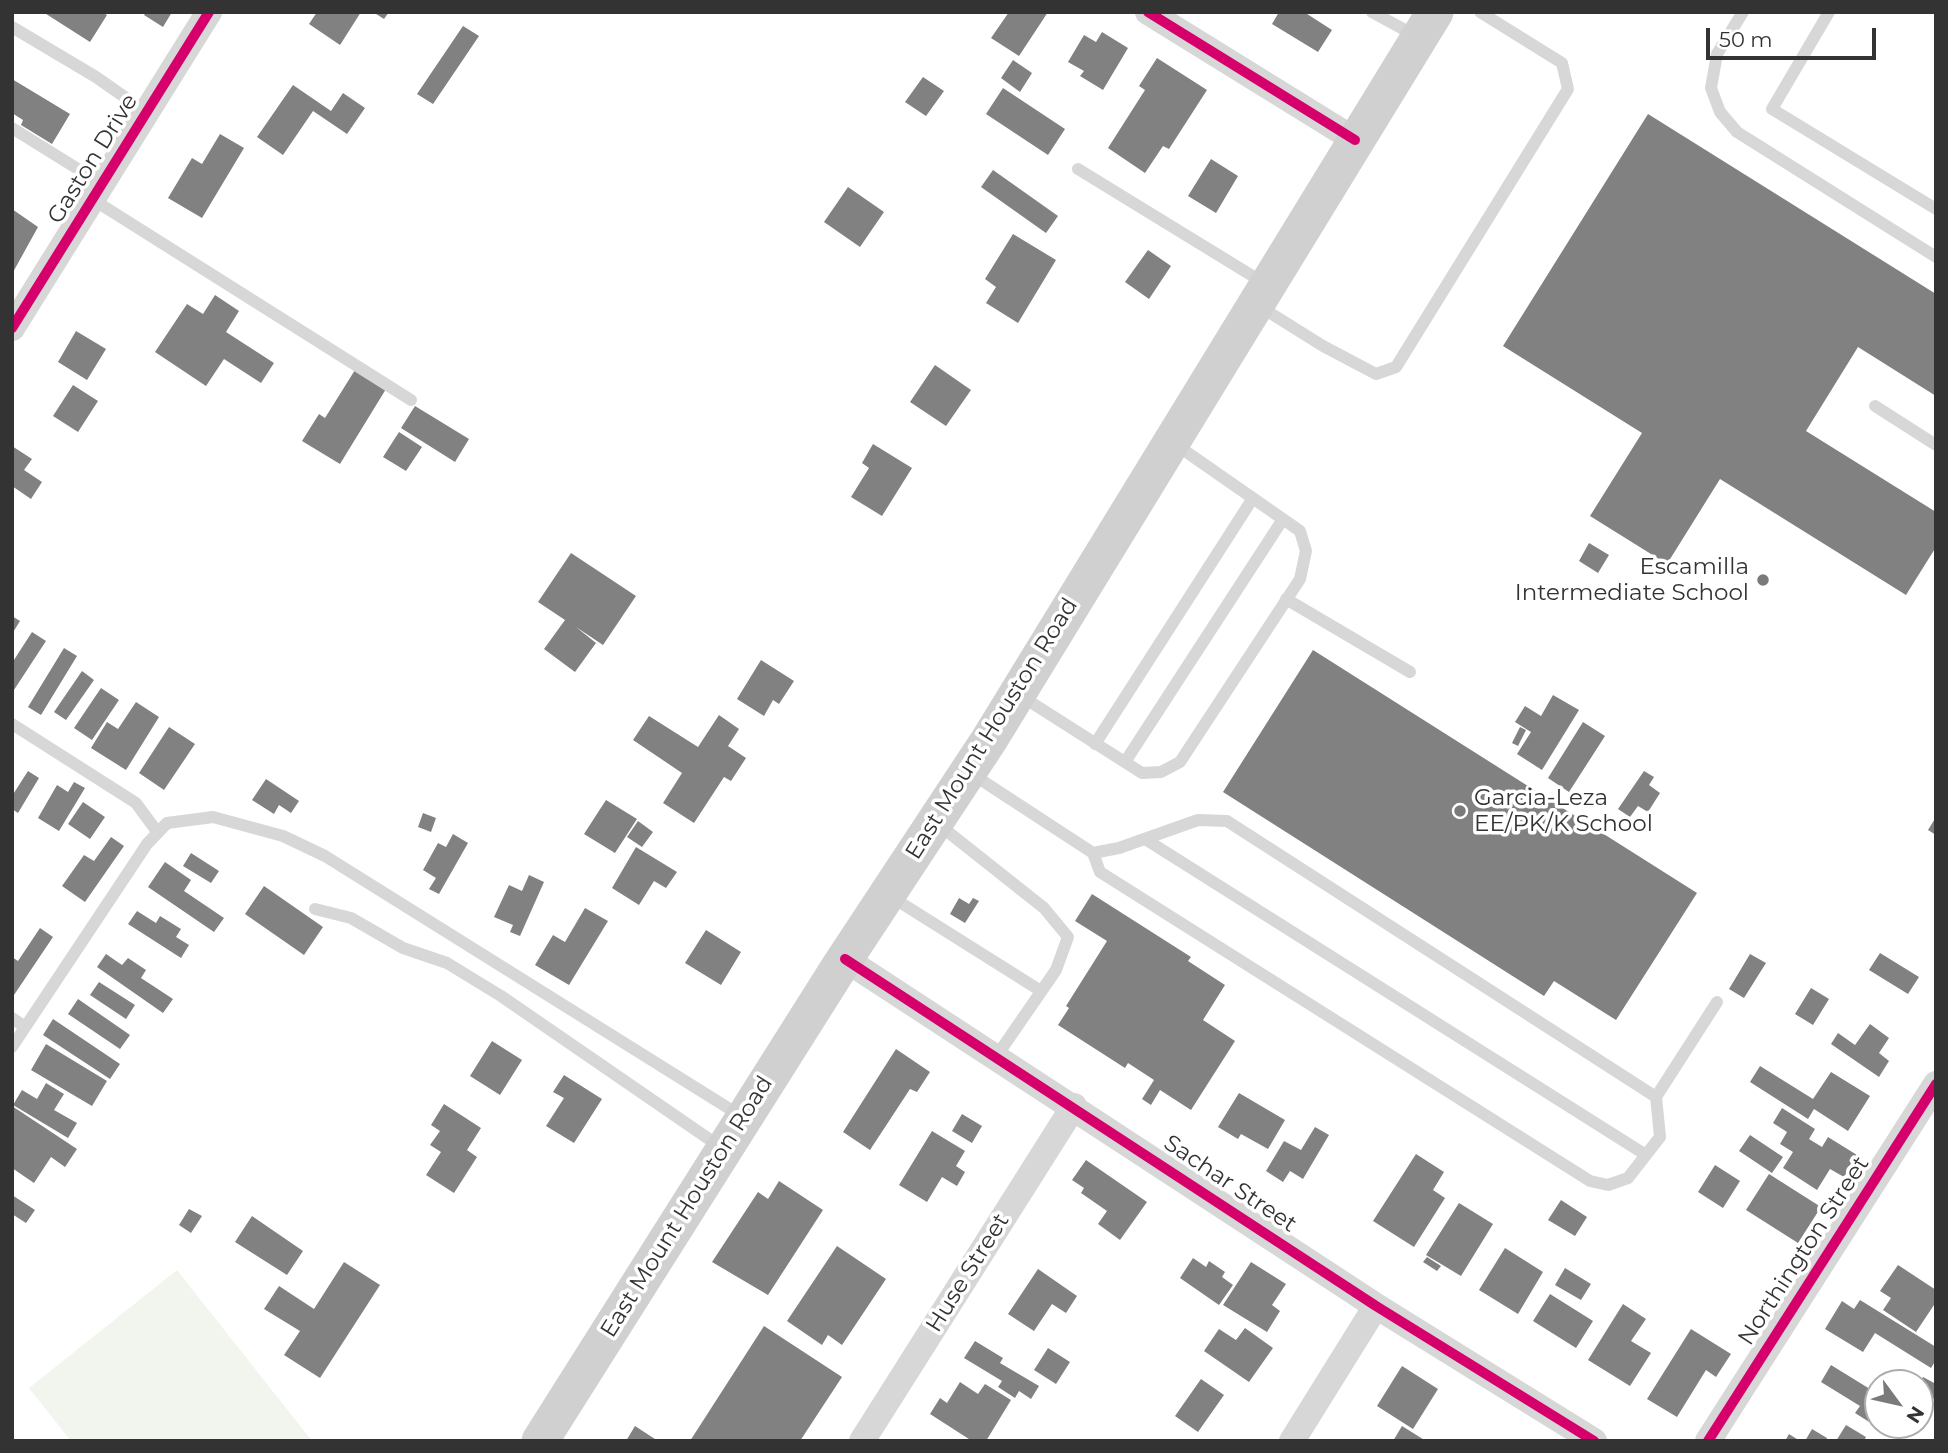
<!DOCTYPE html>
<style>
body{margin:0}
#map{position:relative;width:1948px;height:1453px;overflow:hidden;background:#fff;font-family:Montserrat,sans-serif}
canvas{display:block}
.frame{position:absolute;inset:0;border:14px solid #333;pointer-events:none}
.north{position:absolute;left:1864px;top:1369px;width:70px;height:70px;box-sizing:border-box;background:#fff;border:2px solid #adadad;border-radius:50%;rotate:123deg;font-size:19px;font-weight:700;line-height:28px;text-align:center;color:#333}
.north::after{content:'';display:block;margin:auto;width:24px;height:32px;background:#7a7a7a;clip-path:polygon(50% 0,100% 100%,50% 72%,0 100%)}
.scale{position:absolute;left:1706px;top:28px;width:170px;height:32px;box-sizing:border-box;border:4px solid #333;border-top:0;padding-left:9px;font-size:21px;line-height:24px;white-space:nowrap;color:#333;-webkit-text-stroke:5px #fff;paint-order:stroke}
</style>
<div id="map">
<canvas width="1948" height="1453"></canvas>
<div class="frame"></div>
<div class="north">N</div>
<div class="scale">50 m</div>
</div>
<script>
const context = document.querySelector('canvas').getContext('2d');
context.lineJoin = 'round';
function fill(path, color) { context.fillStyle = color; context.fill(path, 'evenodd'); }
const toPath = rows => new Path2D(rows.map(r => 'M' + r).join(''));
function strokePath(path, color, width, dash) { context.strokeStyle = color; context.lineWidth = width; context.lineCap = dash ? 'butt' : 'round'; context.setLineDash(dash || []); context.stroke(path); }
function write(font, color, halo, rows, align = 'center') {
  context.font = font + ' Montserrat,sans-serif'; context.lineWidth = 7; context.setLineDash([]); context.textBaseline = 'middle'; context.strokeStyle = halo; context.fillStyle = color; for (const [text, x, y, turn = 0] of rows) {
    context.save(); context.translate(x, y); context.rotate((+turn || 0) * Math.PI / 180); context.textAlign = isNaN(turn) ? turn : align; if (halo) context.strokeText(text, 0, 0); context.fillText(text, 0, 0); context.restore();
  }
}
const green = toPath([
 [177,1270,312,1441,71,1441,29,1388]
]);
const building = toPath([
 [43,12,102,12,107,15,90,42],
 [146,12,172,12,163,27,144,15],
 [317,12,361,12,340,45,309,24],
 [373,12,389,12,384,19],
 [1009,12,1048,12,1019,56,991,38],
 [1279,12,1304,12,1332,30,1318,52,1272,24],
 [463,26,479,36,433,104,417,94],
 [1102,32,1128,48,1103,90,1080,76,1084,71,1068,62,1084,35,1096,42],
 [1157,58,1207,90,1169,149,1163,146,1145,173,1108,148,1145,90,1139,86],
 [1013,60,1032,73,1020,92,1001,78],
 [923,77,944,91,926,116,905,102],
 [12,79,70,114,52,144,21,125,23,120,12,113],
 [293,85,331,111,343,93,365,108,347,134,313,111,283,155,257,137],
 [1003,88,1065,129,1048,155,986,114],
 [1648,114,1936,294,1936,396,1858,347,1806,431,1936,512,1936,547,1906,595,1720,479,1667,564,1590,516,1642,433,1503,346],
 [220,134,244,148,202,218,168,198,192,158,202,164],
 [1211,159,1238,176,1216,213,1188,196],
 [993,170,1058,216,1046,233,981,187],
 [848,187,884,212,860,247,824,222],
 [12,209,38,227,12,274],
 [1013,234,1056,260,1018,323,986,303,996,287,985,279],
 [1148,250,1171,266,1149,299,1125,282],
 [215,295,239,311,226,332,274,363,261,383,224,359,206,386,155,352,187,304,203,314],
 [76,331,106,349,87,380,58,362],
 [935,365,971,390,946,426,910,402],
 [355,370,386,389,340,464,302,441,319,414,325,418],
 [73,385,98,401,78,432,53,416],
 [415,406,469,439,455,462,401,428],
 [399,432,422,447,406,471,383,457],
 [873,444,912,468,882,516,851,497,869,468,862,463],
 [12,446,32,459,24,470,42,482,31,499,12,486],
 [1589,543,1609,555,1598,573,1579,561],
 [571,553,636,596,603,645,576,627,596,643,575,672,544,649,565,620,538,602],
 [12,616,20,621,12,634],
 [32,632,46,641,12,693,12,663],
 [64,648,77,656,41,715,28,707],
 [1313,650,1697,893,1616,1020,1554,981,1544,996,1223,792],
 [761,660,794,681,779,704,773,700,764,716,737,699],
 [82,671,94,680,66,720,54,712],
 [101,688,119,700,92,740,74,728],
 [1553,695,1579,710,1542,770,1517,754,1531,732,1515,722,1525,706,1541,716],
 [136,702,159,717,126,770,91,748,107,722,118,729],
 [719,715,739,729,728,746,746,758,731,781,724,777,694,823,663,803,682,773,633,740,649,716,698,747],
 [1583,722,1605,736,1569,792,1548,778],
 [169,727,195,744,164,790,139,773],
 [1520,727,1526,730,1518,746,1512,743],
 [28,771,39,778,18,813,12,809,12,796],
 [1644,771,1654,777,1649,785,1660,793,1648,812,1638,806,1630,817,1618,809],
 [266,779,299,801,291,813,279,805,274,814,252,800],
 [74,782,85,788,59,831,38,818,57,785,68,792],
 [606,800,637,819,615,853,584,834],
 [83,802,105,817,90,839,68,824],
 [423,813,436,818,431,832,418,827],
 [1936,817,1936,835,1928,830],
 [638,821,653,832,642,847,627,837],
 [453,834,468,843,439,894,429,889,436,878,423,870,438,843,446,847],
 [111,837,124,846,85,902,62,886,84,855,94,861],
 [636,847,677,872,666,888,654,881,639,905,612,888],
 [191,853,219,871,211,883,183,866],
 [165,862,191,880,184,891,224,918,214,932,148,887],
 [529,875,544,882,520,936,510,932,513,925,494,917,509,885,522,891],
 [264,886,323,927,304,955,245,914],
 [1092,894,1191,957,1188,961,1225,985,1203,1020,1235,1041,1191,1110,1160,1090,1151,1105,1142,1099,1154,1080,1128,1063,1125,1068,1058,1025,1069,1008,1066,1006,1107,941,1075,921],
 [959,898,969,904,973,898,979,901,965,923,950,914],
 [585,908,608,921,569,985,535,965,553,935,565,942],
 [137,911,156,923,160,916,181,929,176,937,189,945,181,958,128,924],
 [40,928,53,937,14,995,12,957,18,961],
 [706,930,741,952,721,985,685,963],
 [1880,953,1919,977,1908,994,1869,970],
 [106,954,122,965,128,958,146,970,141,978,173,999,163,1013,97,967],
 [1750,954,1766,963,1744,998,1729,989],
 [99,982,135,1005,126,1019,90,995],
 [1811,988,1829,999,1813,1025,1795,1014],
 [78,999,130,1035,120,1049,68,1014],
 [53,1019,120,1064,110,1079,43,1035],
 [1870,1024,1889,1038,1879,1053,1889,1061,1879,1077,1831,1044,1838,1033,1855,1045],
 [492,1041,522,1060,500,1095,470,1076],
 [46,1044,107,1081,92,1106,31,1070],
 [896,1049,930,1072,917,1092,910,1089,870,1150,843,1132],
 [1760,1066,1813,1099,1831,1072,1870,1096,1848,1131,1814,1109,1808,1119,1750,1082],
 [564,1075,602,1099,574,1143,546,1126,564,1098,553,1092],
 [46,1083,64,1094,54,1110,77,1123,68,1138,13,1105,22,1090,37,1099],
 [1239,1093,1285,1120,1268,1149,1241,1134,1238,1139,1218,1127],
 [444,1104,481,1128,467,1150,477,1157,454,1193,426,1175,441,1152,430,1145,440,1131,431,1125],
 [12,1106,77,1149,65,1167,51,1157,34,1183,12,1168],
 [1782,1108,1815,1129,1809,1139,1822,1147,1828,1137,1857,1155,1844,1177,1830,1169,1817,1190,1783,1168,1793,1152,1780,1144,1787,1132,1773,1123],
 [962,1114,982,1126,972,1143,952,1131],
 [1315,1127,1329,1135,1303,1179,1290,1171,1283,1182,1266,1171,1284,1141,1301,1150],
 [932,1131,965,1151,956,1166,965,1172,957,1186,942,1177,927,1202,899,1185],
 [1750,1135,1783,1157,1772,1173,1739,1151],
 [1416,1154,1444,1172,1433,1190,1445,1198,1414,1247,1373,1221],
 [1086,1160,1147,1202,1120,1240,1098,1224,1107,1211,1081,1193,1084,1188,1072,1180],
 [1715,1165,1740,1181,1723,1208,1698,1192],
 [1769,1174,1821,1207,1798,1243,1746,1210],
 [779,1181,823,1210,768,1295,712,1262,758,1192,768,1199],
 [12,1195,35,1210,26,1223,12,1214],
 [1561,1200,1587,1217,1575,1236,1548,1220],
 [1459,1203,1493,1224,1461,1276,1426,1255],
 [189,1209,202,1216,191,1233,179,1225],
 [252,1216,303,1251,287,1275,235,1242],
 [837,1246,886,1279,842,1345,828,1335,822,1345,787,1321],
 [1505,1248,1543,1272,1518,1314,1479,1290],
 [1427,1257,1441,1266,1437,1271,1423,1262],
 [1193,1258,1206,1267,1209,1261,1225,1272,1222,1277,1233,1285,1219,1305,1180,1278],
 [344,1262,380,1285,320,1378,284,1355,300,1331,264,1309,279,1286,314,1309],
 [1251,1262,1286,1284,1272,1305,1280,1311,1267,1332,1223,1305],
 [1898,1265,1936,1290,1936,1302,1916,1332,1883,1310,1891,1298,1880,1291],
 [1565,1268,1591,1284,1581,1300,1555,1285],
 [1038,1269,1077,1296,1066,1313,1052,1304,1034,1331,1008,1314],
 [1550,1294,1593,1321,1576,1348,1533,1321],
 [1860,1300,1936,1347,1936,1360,1931,1368,1875,1333,1863,1352,1825,1329,1842,1301,1854,1309],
 [1623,1304,1646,1319,1631,1341,1651,1353,1630,1386,1588,1360],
 [764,1326,842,1377,800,1441,690,1441],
 [1245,1328,1273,1348,1249,1382,1204,1351,1219,1329,1236,1340],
 [1691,1329,1731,1354,1716,1377,1706,1370,1677,1417,1647,1399],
 [975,1341,1003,1358,1000,1363,1039,1386,1031,1399,1019,1391,1015,1398,998,1387,1002,1381,964,1358],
 [1048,1348,1070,1362,1056,1384,1034,1370],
 [1831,1365,1878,1394,1878,1419,1874,1425,1855,1413,1860,1406,1821,1382],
 [1402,1366,1438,1389,1413,1429,1377,1406],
 [1923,1377,1936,1384,1936,1395,1924,1414,1920,1412,1920,1382],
 [1201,1379,1224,1395,1198,1432,1175,1416],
 [960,1382,978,1394,985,1384,1011,1400,986,1441,972,1441,930,1414,940,1398,947,1403],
 [1846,1425,1866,1437,1864,1441,1836,1441],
 [635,1426,658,1441,626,1441],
 [1402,1426,1426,1441,1393,1441],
 [1812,1429,1827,1438,1826,1441,1805,1441],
 [1789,1434,1800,1441,1785,1441]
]);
const lane = toPath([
 [1372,12,1416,36],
 [1743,12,1717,54,1711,88,1720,112,1737,132,1936,257],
 [1829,12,1772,109,1936,209],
 [12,27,96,77,146,112],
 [12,128,102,184],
 [1078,169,1264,283],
 [92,199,411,400],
 [1259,306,1323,346,1376,374,1396,367,1568,89,1562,63,1480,12],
 [1875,406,1936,445],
 [1286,599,1410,672],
 [1021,696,1142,773,1161,772,1180,762,1300,579,1306,551,1300,531,1175,444],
 [12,724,136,803,158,833],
 [1095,744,1253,498],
 [1125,762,1283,519],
 [972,774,1093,853,1100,872,1590,1181,1608,1185,1628,1178,1660,1137,1656,1097,1227,821,1198,820,1119,848,1093,853],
 [938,824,1044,908,1068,937,1056,970,996,1057],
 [1145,839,1646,1155],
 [890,896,1041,991],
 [315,909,351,918,403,948,447,963,501,996,722,1148],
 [12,1018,25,1027],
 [12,1047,147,844,167,823,213,817,283,836,325,856,741,1116],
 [1656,1097,1717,1002]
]);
const street = toPath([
 [1148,12,1355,140],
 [12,328,209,12],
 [845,959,1376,1306,1594,1441],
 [862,1441,1074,1106],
 [1292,1441,1376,1306],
 [1708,1441,1936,1084]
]);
const secondary = toPath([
 [540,1441,840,966,989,740,1435,12]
]);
const cycleway = toPath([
 [1148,12,1355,140],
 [12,328,209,12],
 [845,959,1376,1306,1594,1441],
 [1708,1441,1936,1084]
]);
const markers = [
 [1763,580,7,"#7a7a7a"],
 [1460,811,7,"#7a7a7a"]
];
const streetNames = [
 ["Gaston Drive",93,159,-58],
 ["East Mount Houston Road",992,729,-58],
 ["Sachar Street",1230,1184,34],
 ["East Mount Houston Road",687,1207,-58],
 ["Northington Street",1804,1251,-57],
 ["Huse Street",968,1273,-58]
];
const poiNames = [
 ["Escamilla",1749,567],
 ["Intermediate School",1749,593],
 ["Garcia-Leza",1474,798,"left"],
 ["EE/PK/K School",1474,824,"left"]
];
fill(green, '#f1f5ed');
fill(building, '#818181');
strokePath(lane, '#d7d7d7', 12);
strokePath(street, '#d7d7d7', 26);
strokePath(secondary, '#d0d0d0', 37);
strokePath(cycleway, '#d6006c', 10);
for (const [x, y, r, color] of markers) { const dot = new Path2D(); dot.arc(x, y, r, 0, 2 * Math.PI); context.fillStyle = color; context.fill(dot); strokePath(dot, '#fff', 2.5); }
write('23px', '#333', '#fff', streetNames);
write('23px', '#333', '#fff', poiNames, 'right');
</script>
